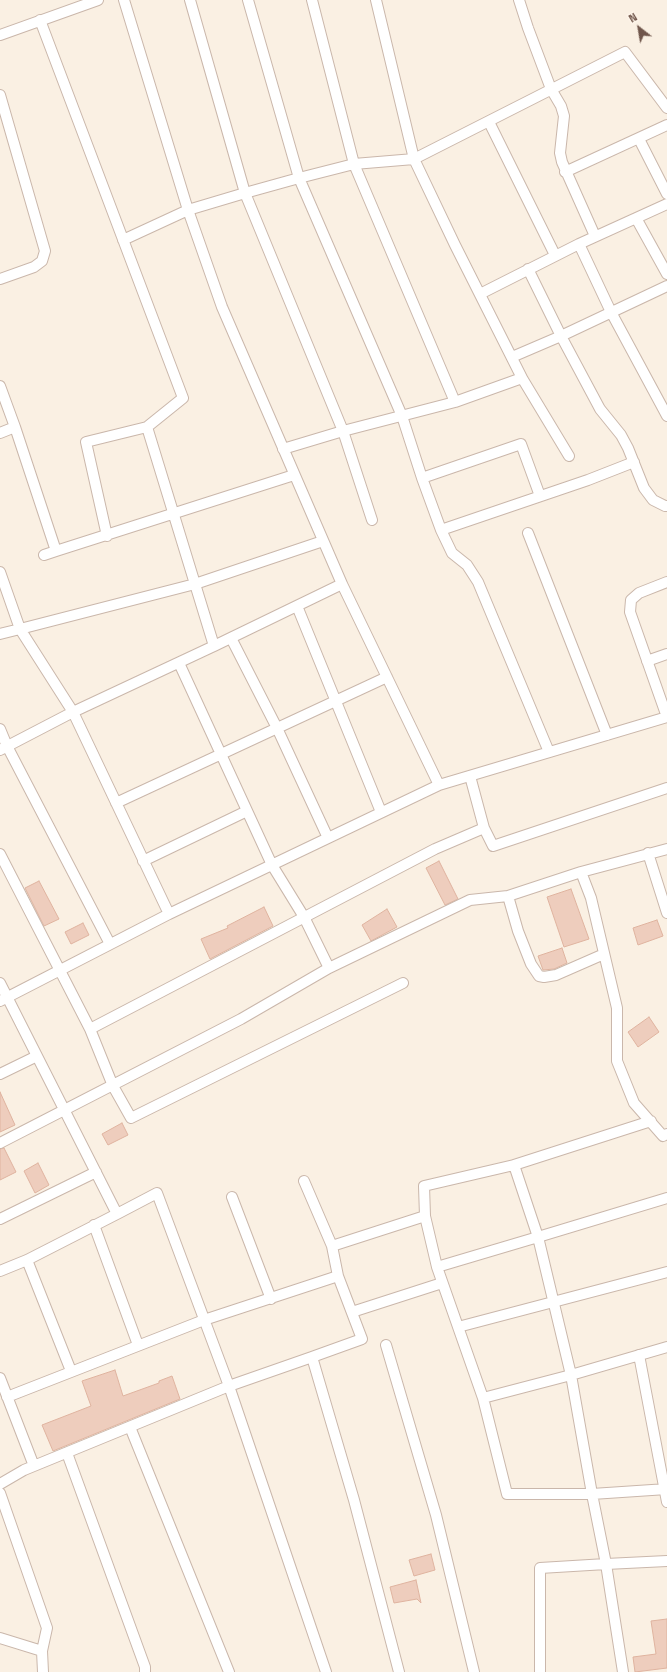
<!DOCTYPE html>
<style>
body{margin:0}
#map{position:relative;width:667px;height:1672px;overflow:hidden;background:#faf0e3;font-family:"Titillium Web",sans-serif}
canvas{display:block}
.north{position:absolute;left:619px;top:8px;width:40px;height:40px;-webkit-text-stroke:3px #fef4e9;paint-order:stroke;rotate:329deg;font-size:11px;font-weight:700;line-height:16px;text-align:center;color:#70564b}
.north::after{content:'';display:block;margin:auto;width:14px;height:18px;background:#70564b;clip-path:polygon(50% 0,100% 100%,50% 72%,0 100%)}
</style>
<div id="map">
<canvas width="667" height="1672"></canvas>
<div class="north">N</div>
</div>
<script>
const context = document.querySelector('canvas').getContext('2d');
context.lineJoin = 'round';
function fill(path, color) { context.fillStyle = color; context.fill(path, 'evenodd'); }
const toPath = rows => new Path2D(rows.map(r => 'M' + r).join(''));
function strokePath(path, color, width, dash) { context.strokeStyle = color; context.lineWidth = width; context.lineCap = dash ? 'butt' : 'round'; context.setLineDash(dash || []); context.stroke(path); }
const building = toPath([
 [439,861,458,899,445,905,426,868,439,861],
 [39,881,59,919,44,926,25,888,39,881],
 [571,889,589,939,564,947,547,897,571,889],
 [264,907,273,926,210,959,201,939,228,928,227,926,264,907],
 [387,909,397,927,371,941,362,925,387,909],
 [657,920,663,936,638,945,633,928,657,920],
 [83,923,89,935,71,944,65,932,83,923],
 [562,948,567,963,554,969,543,970,538,956,562,948],
 [649,1017,659,1032,638,1047,628,1032,649,1017],
 [0,1092,15,1125,0,1132,0,1092],
 [122,1123,128,1135,108,1145,102,1134,122,1123],
 [4,1148,16,1172,0,1180,0,1149,4,1148],
 [38,1163,49,1185,35,1193,24,1171,38,1163],
 [115,1370,123,1396,159,1383,159,1381,172,1376,180,1399,53,1451,42,1425,91,1406,82,1381,115,1370],
 [431,1554,435,1570,414,1576,409,1560,431,1554],
 [416,1580,421,1603,417,1599,394,1603,390,1587,416,1580],
 [667,1619,667,1668,635,1672,633,1657,656,1654,651,1621,667,1619]
]);
const minor = toPath([
 [248,0,299,178,245,193,343,431,372,520],
 [312,0,354,164,299,178,402,416,422,478,521,444,540,496],
 [376,0,414,159,354,164,455,402],
 [519,0,528,28,551,89,561,106,564,116,560,153,562,162,595,236],
 [40,20,183,398,147,427,214,646,342,584,222,307,188,210,124,0],
 [0,35,98,0],
 [0,95,45,251,42,261,34,267,0,279],
 [489,122,555,255],
 [639,139,667,194],
 [565,172,667,125],
 [636,218,667,274],
 [123,240,188,210,245,193,190,0],
 [579,244,611,312,667,416],
 [528,269,561,336,600,409,621,435,628,448,644,488,653,500,665,506,667,506],
 [480,294,579,244,667,204],
 [512,357,561,336,667,286],
 [522,378,569,456],
 [0,386,15,427,0,433],
 [15,427,56,551,44,555],
 [283,449,343,431,455,402,522,378,455,245,414,159,625,52,667,108],
 [422,478,441,530,452,553,467,565,478,582,549,752],
 [441,530,588,480,634,462],
 [528,533,607,735],
 [107,536,86,442,147,427],
 [56,551,294,475],
 [0,572,20,629,0,634],
 [297,606,381,812],
 [231,638,277,728,328,838],
 [647,661,667,654],
 [667,717,630,612,631,600,639,593,667,582],
 [0,729,7,746,110,944],
 [0,750,73,712,214,646],
 [439,785,667,717],
 [116,803,387,677],
 [484,828,493,846,667,788],
 [648,853,667,913],
 [0,854,90,1029,435,849,484,828,470,776],
 [143,861,247,811],
 [581,872,667,849],
 [508,896,518,931,531,964,539,976,544,977,556,975,604,954],
 [169,914,73,712,20,629,195,584,323,541],
 [329,968,470,900,508,896,581,872,591,898,617,1008,617,1061,634,1103,663,1136,667,1134],
 [0,983,117,1214,27,1260,0,1271],
 [0,1001,169,914,439,785,342,584],
 [90,1029,113,1086,131,1118,403,983],
 [0,1074,37,1056],
 [0,1143,241,1019,329,968,304,917,272,865,179,663],
 [514,1165,538,1237,667,1198],
 [304,1181,332,1246],
 [232,1197,271,1299],
 [425,1216,437,1267,483,1398,507,1494,592,1494,571,1375,538,1237,437,1267],
 [0,1219,96,1172],
 [94,1225,138,1345],
 [27,1260,71,1371],
 [338,1276,332,1246,425,1216,424,1186,514,1165,651,1121],
 [352,1312,442,1283],
 [458,1327,667,1272],
 [386,1345,436,1515,474,1672],
 [639,1355,667,1502],
 [312,1357,229,1386,326,1672],
 [0,1378,34,1466],
 [7,1397,204,1320,338,1276,362,1339,312,1357,354,1500,399,1672],
 [483,1398,571,1375,667,1347],
 [130,1427,229,1672],
 [67,1453,145,1667,145,1672],
 [0,1484,24,1470,229,1386,157,1193,117,1214],
 [667,1489,592,1494,606,1564,667,1561],
 [0,1493,47,1628,42,1651],
 [0,1638,42,1651,43,1672],
 [540,1672,540,1568,606,1564,623,1672]
]);
fill(building, '#eecdbd');
strokePath(building, '#dfb39f', 1);
strokePath(minor, '#cab7ab', 12);
strokePath(minor, '#fff', 10);
</script>
